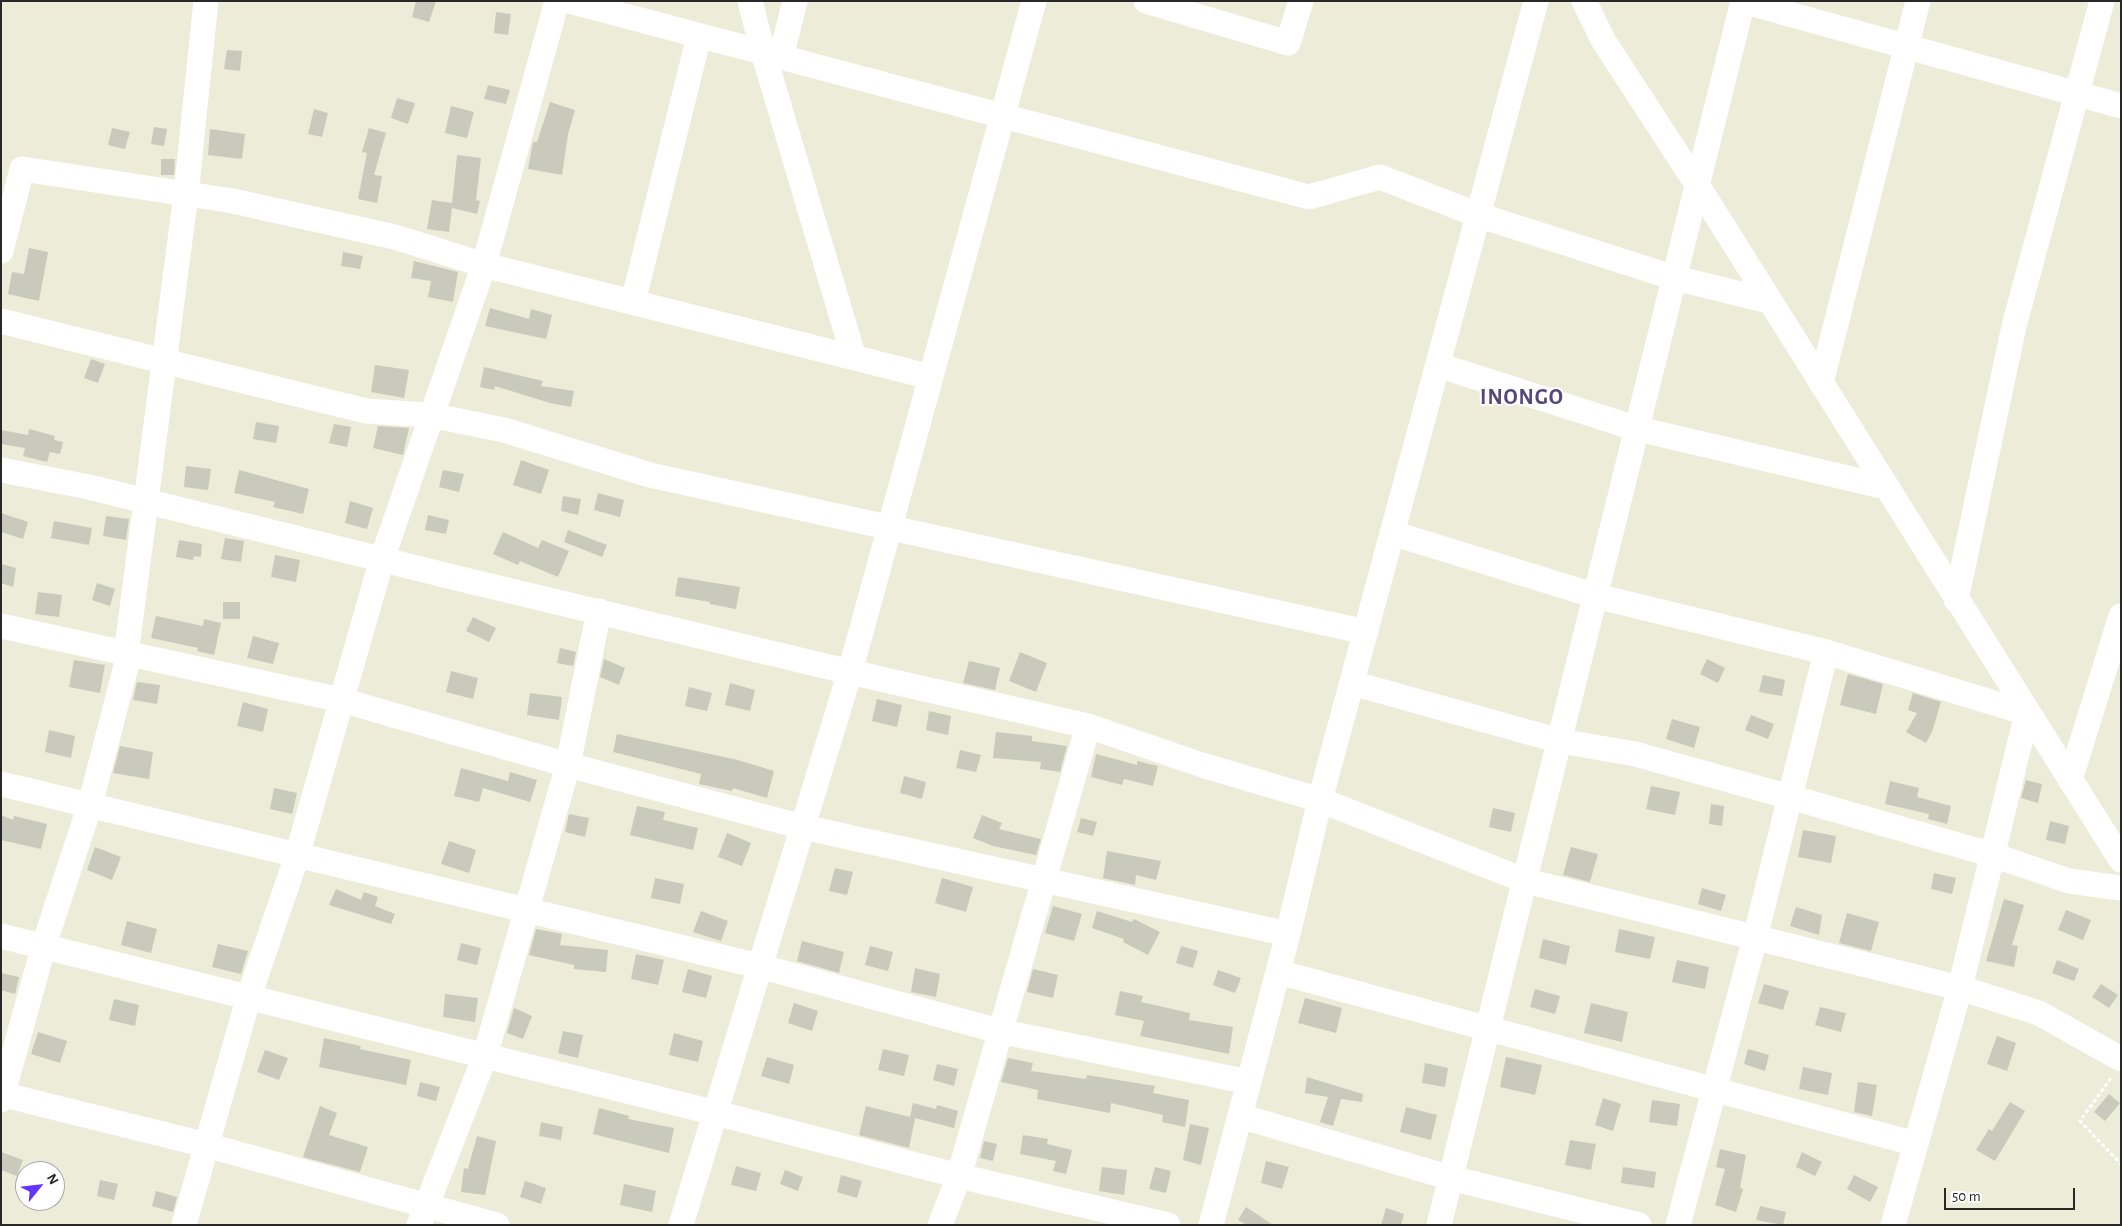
<!DOCTYPE html>
<style>
body{margin:0}
#map{position:relative;width:2122px;height:1226px;overflow:hidden;background:#ececd9;font-family:"Alegreya Sans",sans-serif}
canvas{display:block}
.frame{position:absolute;inset:0;border:2px solid #282828;pointer-events:none}
.north{position:absolute;left:15px;top:1161px;width:50px;height:50px;box-sizing:border-box;background:#fff;border:1px solid #a9a9a9;border-radius:50%;rotate:61deg;font-size:14px;font-weight:700;line-height:20px;text-align:center;color:#282828}
.north::after{content:'';display:block;margin:auto;width:18px;height:22px;background:#6533ff;clip-path:polygon(50% 0,100% 100%,50% 72%,0 100%)}
.scale{position:absolute;left:1944px;top:1188px;width:131px;height:22px;box-sizing:border-box;border:2px solid #282828;border-top:0;padding-left:6px;font-size:15px;line-height:18px;white-space:nowrap;color:#282828;-webkit-text-stroke:4px #fff;paint-order:stroke}
</style>
<div id="map">
<canvas width="2122" height="1226"></canvas>
<div class="frame"></div>
<div class="north">N</div>
<div class="scale">50 m</div>
</div>
<script>
const context = document.querySelector('canvas').getContext('2d');
context.lineJoin = 'round';
function fill(path, color) { context.fillStyle = color; context.fill(path, 'evenodd'); }
const toPath = rows => new Path2D(rows.map(r => 'M' + r).join(''));
function strokePath(path, color, width, dash) { context.strokeStyle = color; context.lineWidth = width; context.lineCap = dash ? 'butt' : 'round'; context.setLineDash(dash || []); context.stroke(path); }
function write(font, color, halo, rows, align = 'center') {
  context.font = font + ' "Alegreya Sans",sans-serif'; context.lineWidth = 4; context.setLineDash([]); context.textBaseline = 'middle'; context.strokeStyle = halo; context.fillStyle = color; for (const [text, x, y, turn = 0] of rows) {
    context.save(); context.translate(x, y); context.rotate((+turn || 0) * Math.PI / 180); context.textAlign = isNaN(turn) ? turn : align; if (halo) context.strokeText(text, 0, 0); context.fillText(text, 0, 0); context.restore();
  }
}
const building = toPath([
 [416,1,436,1,429,22,412,17],
 [496,12,511,14,508,35,494,33],
 [227,50,242,51,240,71,224,69],
 [488,85,510,90,506,104,484,99],
 [397,98,415,103,408,124,391,118],
 [550,102,575,110,568,134,562,175,528,169,533,142,537,142],
 [451,106,474,112,467,138,445,133],
 [314,109,328,113,322,137,308,134],
 [154,127,167,129,164,146,151,144],
 [112,128,130,132,125,149,108,145],
 [369,128,386,133,374,175,382,176,377,203,358,199,367,153,362,152],
 [210,129,245,134,242,159,208,155],
 [457,155,481,158,476,200,480,201,477,214,452,208,449,232,427,229,432,200,452,203],
 [161,159,175,159,174,175,161,175],
 [29,248,48,252,39,301,8,294,12,272,24,274],
 [343,252,363,256,360,269,341,266],
 [414,261,458,272,453,302,428,297,431,281,411,278],
 [490,308,529,319,531,309,552,315,546,339,485,326],
 [91,359,105,364,98,383,84,378],
 [375,365,409,370,404,398,371,392],
 [484,367,543,381,541,386,574,391,571,407,550,403,495,386,494,390,480,387],
 [256,422,279,426,276,443,253,439],
 [334,424,351,427,347,447,329,443],
 [378,426,409,428,403,455,373,448],
 [29,429,55,436,54,440,63,442,60,454,50,452,47,462,23,456,25,448,1,444,1,430,28,435],
 [521,460,549,470,541,494,513,485],
 [186,466,211,469,208,490,184,487],
 [239,470,309,489,303,514,273,507,275,502,234,493],
 [443,470,464,474,459,492,439,487],
 [598,493,624,500,620,517,594,510],
 [563,496,581,499,578,515,561,511],
 [350,501,373,508,367,529,345,523],
 [1,513,28,522,23,539,1,532],
 [428,515,449,520,446,534,425,530],
 [106,516,129,519,126,540,103,536],
 [54,521,92,528,89,545,51,538],
 [568,530,607,545,602,557,564,542],
 [503,532,538,548,542,540,569,551,558,577,520,561,518,565,493,554],
 [225,538,244,541,241,562,221,559],
 [179,540,202,544,201,557,194,556,193,560,176,557],
 [275,555,300,560,296,582,271,577],
 [1,564,16,568,13,587,1,583],
 [678,577,740,587,736,609,710,604,710,602,675,596],
 [97,583,115,589,110,606,92,600],
 [38,592,62,595,59,617,35,614],
 [223,602,240,602,240,619,223,619],
 [156,616,203,626,204,619,221,623,214,655,197,651,198,648,151,638],
 [473,617,496,628,489,642,466,631],
 [253,636,279,643,273,664,247,658],
 [560,648,576,652,573,666,557,663],
 [1020,652,1047,663,1036,692,1009,681],
 [604,659,625,668,619,685,600,677],
 [1707,659,1725,668,1718,683,1700,674],
 [74,660,105,665,100,693,69,687],
 [969,661,1000,668,995,690,963,683],
 [451,671,478,678,473,699,446,692],
 [1848,674,1883,684,1876,714,1840,705],
 [1763,675,1785,680,1782,696,1759,692],
 [137,682,160,685,157,704,133,700],
 [730,683,755,690,750,711,725,705],
 [689,687,712,693,707,711,685,706],
 [530,693,562,697,559,720,527,715],
 [1913,693,1941,702,1932,732,1926,743,1906,732,1917,713,1908,710],
 [877,699,902,705,897,727,872,721],
 [243,702,268,709,263,732,237,726],
 [929,711,951,716,948,735,926,730],
 [1751,715,1774,724,1768,739,1745,730],
 [1672,719,1700,727,1694,748,1666,739],
 [49,730,75,736,71,758,45,752],
 [996,732,1032,736,1032,741,1067,746,1060,772,1040,769,1041,762,993,758],
 [617,734,738,760,774,771,767,798,733,788,732,791,699,784,701,774,613,752],
 [120,746,153,752,149,779,113,773],
 [960,750,981,755,976,772,956,768],
 [1096,754,1137,765,1137,761,1158,766,1153,786,1124,779,1122,785,1091,777],
 [461,768,508,781,510,772,537,780,530,802,483,788,479,802,454,796],
 [904,776,926,782,922,799,900,793],
 [2026,780,2042,784,2038,803,2021,798],
 [1890,781,1919,788,1917,797,1951,806,1947,824,1928,819,1929,814,1885,804],
 [1651,786,1680,792,1675,815,1646,809],
 [274,788,297,793,292,814,270,809],
 [1711,804,1724,806,1722,826,1709,824],
 [637,806,665,812,663,820,698,828,693,850,630,835],
 [1493,808,1515,813,1511,832,1489,827],
 [569,814,589,818,585,837,565,832],
 [1,815,13,820,14,816,47,824,41,849,1,840],
 [982,815,1002,823,999,829,1041,839,1036,855,993,846,973,838],
 [1081,818,1097,822,1093,836,1077,832],
 [2050,821,2069,826,2065,844,2046,840],
 [1803,830,1836,836,1831,863,1798,857],
 [727,833,751,843,742,866,718,857],
 [449,841,476,850,469,873,441,864],
 [95,847,121,857,112,880,87,870],
 [1571,847,1598,854,1590,882,1563,875],
 [1107,851,1161,861,1156,880,1136,875,1135,885,1103,878],
 [835,868,853,872,847,895,829,891],
 [1934,873,1956,878,1952,894,1931,889],
 [655,878,684,884,680,904,651,898],
 [942,878,973,887,966,912,935,903],
 [1702,888,1726,895,1721,911,1698,904],
 [336,889,361,900,364,892,378,897,375,906,395,914,391,924,329,905],
 [2004,899,2024,905,2012,945,2018,946,2014,967,1986,961],
 [1053,906,1082,914,1074,941,1045,933],
 [1796,907,1822,915,1819,935,1790,926],
 [2066,910,2091,920,2083,940,2058,930],
 [701,911,728,921,721,941,693,932],
 [1097,911,1132,922,1134,919,1160,932,1148,955,1123,942,1124,939,1092,928],
 [1847,913,1879,922,1871,951,1839,943],
 [127,921,157,929,151,953,121,945],
 [536,929,562,934,560,945,608,950,606,972,574,969,574,965,529,955],
 [1619,929,1655,937,1650,959,1615,952],
 [1543,939,1570,946,1566,965,1539,958],
 [802,941,844,952,839,973,797,961],
 [461,943,481,948,477,965,457,960],
 [218,944,248,951,241,974,212,967],
 [870,946,893,952,888,971,865,965],
 [1181,946,1198,951,1193,968,1176,963],
 [636,954,664,960,658,985,631,979],
 [1677,960,1709,967,1705,989,1672,982],
 [2057,960,2079,969,2074,981,2052,973],
 [915,968,940,974,936,997,911,992],
 [688,969,712,976,706,998,682,992],
 [1033,969,1058,975,1053,998,1027,992],
 [1218,970,1241,978,1235,993,1213,985],
 [1,973,19,977,15,994,1,990],
 [1764,984,1789,991,1783,1010,1758,1003],
 [2101,984,2118,995,2109,1008,2092,997],
 [1535,989,1560,996,1555,1014,1530,1007],
 [1120,991,1143,996,1141,1002,1190,1013,1189,1020,1233,1027,1229,1054,1140,1036,1144,1021,1115,1015],
 [445,994,478,998,475,1022,443,1017],
 [1305,998,1342,1008,1336,1033,1298,1023],
 [114,999,139,1005,135,1026,109,1020],
 [794,1003,818,1011,812,1031,788,1023],
 [1591,1003,1628,1012,1622,1042,1584,1033],
 [1820,1007,1846,1013,1841,1032,1815,1025],
 [514,1008,532,1016,523,1039,507,1033],
 [563,1031,583,1035,578,1058,558,1053],
 [38,1032,67,1041,60,1063,31,1054],
 [674,1033,703,1041,698,1062,669,1055],
 [1997,1036,2016,1043,2007,1071,1987,1064],
 [324,1038,361,1046,360,1049,411,1060,406,1085,319,1067],
 [883,1049,909,1055,904,1076,878,1070],
 [1748,1049,1769,1055,1765,1071,1744,1064],
 [265,1050,288,1058,279,1080,257,1072],
 [767,1057,794,1065,789,1084,761,1076],
 [1506,1057,1542,1065,1535,1095,1500,1087],
 [1008,1058,1033,1063,1031,1071,1086,1079,1087,1075,1155,1086,1153,1093,1189,1100,1185,1127,1162,1122,1163,1115,1111,1103,1110,1113,1037,1099,1038,1090,1001,1082],
 [1425,1063,1448,1068,1445,1087,1422,1083],
 [937,1064,958,1069,954,1086,933,1080],
 [1803,1067,1832,1073,1828,1095,1799,1089],
 [1307,1077,1363,1094,1362,1102,1341,1099,1333,1126,1320,1122,1328,1097,1305,1093],
 [420,1082,440,1087,436,1101,417,1096],
 [1858,1082,1877,1085,1872,1116,1854,1112],
 [2109,1094,2120,1103,2105,1121,2094,1112],
 [1603,1098,1621,1104,1613,1131,1595,1125],
 [1652,1100,1680,1104,1677,1126,1649,1122],
 [2010,1102,2025,1111,1995,1161,1976,1150,1989,1129,1992,1131],
 [913,1103,936,1109,937,1105,958,1111,954,1128,915,1118,909,1148,859,1135,866,1106,910,1117],
 [320,1106,337,1113,329,1135,368,1147,360,1172,303,1157],
 [1406,1107,1437,1115,1431,1140,1400,1132],
 [599,1108,629,1116,628,1119,674,1128,669,1153,593,1134],
 [541,1122,563,1127,561,1140,539,1136],
 [1190,1124,1209,1128,1201,1165,1183,1160],
 [1023,1135,1048,1139,1047,1144,1072,1150,1066,1174,1053,1171,1056,1161,1020,1154],
 [477,1136,496,1141,485,1195,461,1192,464,1168,468,1169],
 [1570,1140,1596,1144,1591,1170,1565,1165],
 [984,1141,997,1144,993,1161,980,1158],
 [1720,1149,1746,1155,1740,1188,1743,1189,1736,1212,1715,1205,1725,1169,1716,1167],
 [1,1152,23,1160,17,1176,1,1170],
 [1802,1152,1822,1162,1815,1176,1796,1167],
 [1266,1161,1289,1167,1282,1189,1261,1183],
 [736,1166,761,1173,756,1191,731,1185],
 [1102,1167,1127,1170,1124,1195,1099,1191],
 [1155,1167,1171,1171,1166,1193,1149,1189],
 [1623,1167,1656,1172,1654,1188,1621,1183],
 [785,1170,803,1177,798,1191,780,1184],
 [841,1175,862,1181,857,1198,837,1192],
 [1854,1175,1878,1187,1870,1202,1847,1189],
 [100,1180,118,1184,114,1200,97,1196],
 [525,1181,546,1188,541,1204,520,1197],
 [624,1184,656,1191,652,1212,620,1205],
 [156,1191,177,1197,173,1212,152,1206],
 [1760,1206,1786,1212,1783,1225,1756,1220],
 [1246,1207,1273,1225,1247,1225,1238,1220],
 [1386,1208,1404,1214,1401,1225,1381,1225]
]);
const path = toPath([
 [2111,1078,2080,1121,2121,1164]
]);
const minor = toPath([
 [569,1,1309,197,1380,177,1478,215,1675,278,1769,301],
 [750,1,763,52,854,358],
 [1146,1,1288,43,1301,1],
 [1584,1,1603,40,1698,186,2121,860],
 [1742,1,2121,106],
 [781,57,795,1],
 [1,251,22,169,233,201,395,237,484,265,931,377],
 [633,302,699,36],
 [1,321,366,411,430,415,504,430,650,475,1366,632],
 [1438,365,1638,429,1886,487],
 [1821,383,1918,1],
 [1,470,89,487,469,581,850,672,1088,726,1202,765,1320,800,1526,881,1960,988,2039,1013,2121,1059],
 [1392,533,1596,596,1826,652,2027,713,1960,988,1893,1225],
 [1956,600,2014,326,2102,1],
 [1,626,341,700,568,765,803,827,1288,934],
 [126,655,186,194,206,1],
 [1352,683,1560,741,1635,754,1790,797,1993,855,2069,881,2121,888],
 [2070,780,2121,616],
 [1,784,759,966,999,1031,1249,1082],
 [1,936,716,1113,959,1176,1168,1225],
 [1278,972,1916,1144],
 [1,1094,206,1145,497,1225],
 [1,1100,44,945,90,805,129,655],
 [1240,1116,1451,1178,1639,1225],
 [184,1225,249,996,297,856,382,559,484,265,557,1],
 [419,1225,485,1056,568,765,599,611],
 [681,1225,850,672,1034,1],
 [940,1225,959,1176,1088,726],
 [1211,1225,1288,934,1320,800,1536,1],
 [1439,1225,1743,1],
 [1678,1225,1755,938,1826,652]
]);
const districtNames = [
 ["INONGO",1522,397]
];
fill(building, '#c9cabc');
strokePath(path, '#fff', 3, [4, 2.5]);
strokePath(minor, '#fff', 25);
context.letterSpacing = '1px';
write('bold 22px', '#54477a', '#fff', districtNames);
context.letterSpacing = '0px';
</script>
